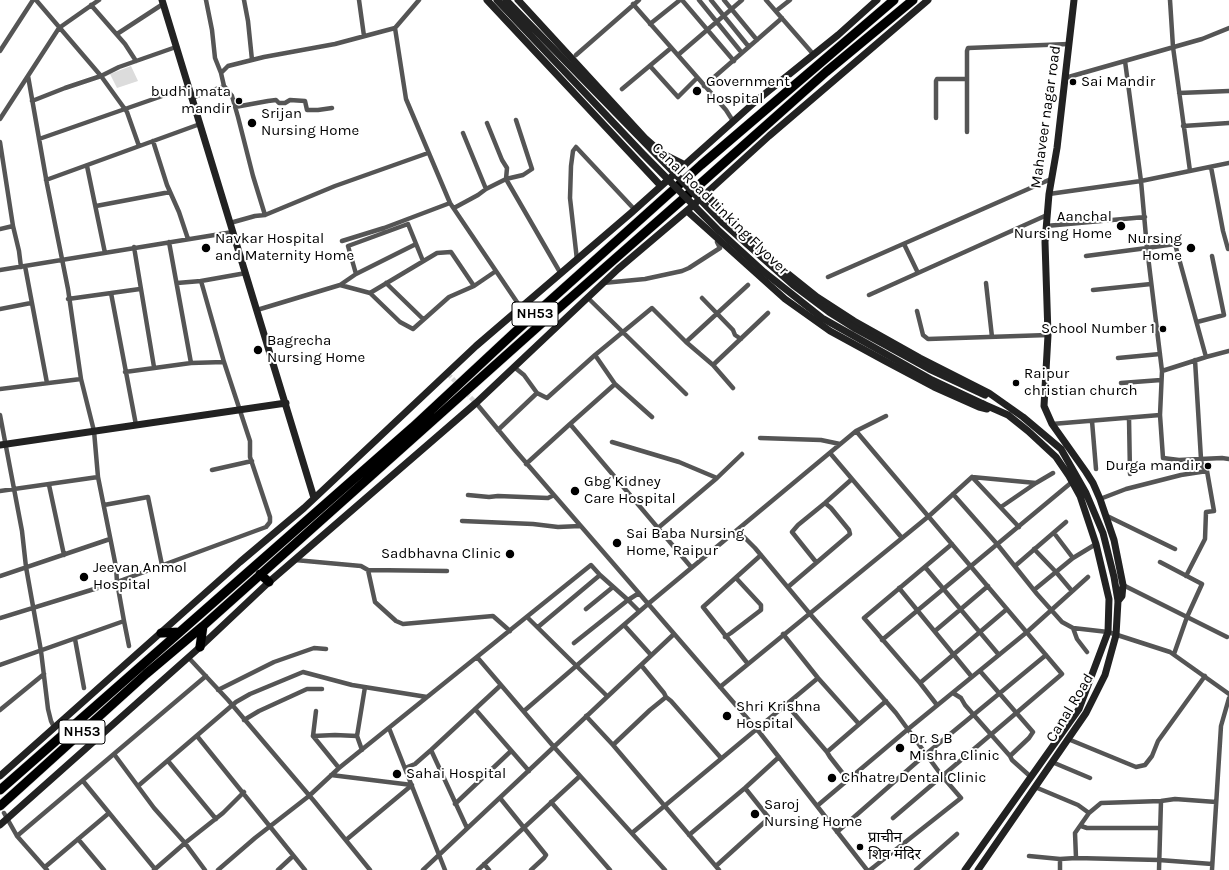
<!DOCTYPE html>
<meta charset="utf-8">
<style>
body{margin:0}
canvas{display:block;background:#fff}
</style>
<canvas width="1229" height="870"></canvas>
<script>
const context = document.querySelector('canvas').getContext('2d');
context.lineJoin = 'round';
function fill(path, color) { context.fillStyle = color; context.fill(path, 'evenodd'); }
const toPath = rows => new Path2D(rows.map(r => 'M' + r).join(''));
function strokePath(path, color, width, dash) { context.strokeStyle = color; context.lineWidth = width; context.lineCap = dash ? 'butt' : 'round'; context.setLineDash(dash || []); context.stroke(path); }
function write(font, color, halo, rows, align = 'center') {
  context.font = font + ' Karla,"Noto Sans Devanagari",sans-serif'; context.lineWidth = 4; context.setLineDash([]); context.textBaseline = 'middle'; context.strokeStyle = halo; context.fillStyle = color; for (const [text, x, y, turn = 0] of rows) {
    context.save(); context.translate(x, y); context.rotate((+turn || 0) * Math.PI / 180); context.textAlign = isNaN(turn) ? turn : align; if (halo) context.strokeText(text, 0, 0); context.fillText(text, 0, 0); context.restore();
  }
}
const green = toPath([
 [131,66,138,81,117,88,110,74]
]);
const streetTunnel = toPath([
 [448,374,476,403]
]);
const street = toPath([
 [36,0,101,76,127,112,139,146],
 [206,0,212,30,215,58,221,73],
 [244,0,248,21,252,60],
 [359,0,364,36],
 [682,0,734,61],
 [699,0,742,53],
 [711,0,749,47],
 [724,0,757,40],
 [766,0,814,55],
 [1170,0,1173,47,1190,171],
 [633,4,726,110,733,121],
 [91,5,125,44,136,61],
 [776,11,790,0],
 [650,24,680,0],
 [395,28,406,99,450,203,521,308],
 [117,34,163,4],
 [0,51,33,0],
 [576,55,639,0],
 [678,55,742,0],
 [1125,61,1141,181,1229,163],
 [650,66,678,97,697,78],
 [28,76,47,184,68,289,81,379,94,431,98,477,116,567,117,582,124,621,129,646],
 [1065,78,1202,39,1229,28],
 [224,86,232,96,238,117,253,176,265,215],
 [704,86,782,18],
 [622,89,671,48],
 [1179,93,1229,91],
 [192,98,224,86,221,73,228,66,264,57,335,44,395,28,419,0],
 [32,101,65,88,101,76,119,67,176,47],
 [235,107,268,101,276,100,279,103,285,103,290,100,305,101,307,110,318,110,332,108],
 [936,118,936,81,937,79,967,79],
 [0,119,59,28,99,0],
 [487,123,502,160,507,168,506,179,561,274],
 [1183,126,1229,123],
 [967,132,967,51,968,48,1069,44],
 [463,133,486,189],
 [39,139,188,87],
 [153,141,167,185,179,212,188,239],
 [0,142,13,226,19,251,21,267],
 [87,166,105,253],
 [1211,167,1223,231,1228,249],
 [46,180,200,124],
 [1049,194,1141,181,1147,248,1175,244,1206,357],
 [96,206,170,192],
 [454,208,478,195,486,189,506,179,523,175,532,169,516,120],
 [230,223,255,216,265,215,335,186,428,153],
 [1046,226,1145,217],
 [0,229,13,226],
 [342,241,384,228,450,203],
 [169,242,191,363],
 [904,244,918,273],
 [134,247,154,367],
 [577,260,570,198,571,166,573,151,576,147,635,210],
 [25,266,47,383],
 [0,270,233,232],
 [356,274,416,244],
 [828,277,1051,179],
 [177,283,201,281,246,273],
 [386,283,423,319],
 [603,283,645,279,682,271,689,268,720,248,717,242],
 [986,283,992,337],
 [340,285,356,274,348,246,408,224,423,261],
 [1093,290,1151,284],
 [111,293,136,425],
 [370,293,437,253,451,252,474,286],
 [869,295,1047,215],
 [588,298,686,394],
 [702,298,733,330,735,335,741,339],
 [68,299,140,289],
 [0,309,31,303],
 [257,310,340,285,370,293,400,322,413,329,449,297,474,286,496,271],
 [917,311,923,335,928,339,1048,335],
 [1197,322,1224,315,1212,256],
 [686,342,713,365,733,388],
 [1118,358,1160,354],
 [713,365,768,313],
 [514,367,524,375,537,393,547,398,595,355],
 [1162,371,1206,357,1229,351],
 [125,372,191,363,224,362],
 [1121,383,1161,380],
 [615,384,595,355,652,308,686,342,748,285],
 [0,389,81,379],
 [476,403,515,450,760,733,867,870],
 [0,415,22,531,26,567,41,651,48,709,51,721,54,727],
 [1160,415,1163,458,1179,460,1222,458,1229,459],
 [652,417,615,384,570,424,691,567],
 [1129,418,1130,474],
 [1092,421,1096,469],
 [1052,424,1160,415,1162,371,1147,248,1086,256],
 [498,430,537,393],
 [856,431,886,416],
 [760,438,821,440,840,444],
 [612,442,679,462,717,478],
 [830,453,902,538],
 [526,464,570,424],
 [212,470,252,461],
 [972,477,1019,527],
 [49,485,64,555],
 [0,491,98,477],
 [953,494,997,544,1037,594,1062,622,1073,628,1108,632,1170,652,1229,694],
 [468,495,489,497,498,496,548,498,554,495],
 [1100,499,1126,489,1181,475,1207,471,1202,466,1201,459,1195,360],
 [104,505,148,497,162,565],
 [1001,507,1036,483],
 [1105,515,1175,549],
 [462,521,533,524,558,527,580,526],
 [658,528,717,478,742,454],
 [737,530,755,548,810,614,896,713,942,776,961,798,870,870],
 [1054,533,1073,558],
 [1034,549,1056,572,1072,591],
 [295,560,361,566,368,570,447,571],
 [816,562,792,532,798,525,825,503,852,479],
 [1160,562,1202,584,1187,617,1174,654],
 [1015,566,1066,522],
 [925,567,999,655],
 [368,570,375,602,396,621,403,624,493,616,510,631],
 [600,575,628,600,639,593],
 [0,576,110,539],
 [1186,576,1205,539,1206,512,1214,511,1207,471],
 [1123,585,1227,637],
 [788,587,850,534,849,530,831,508,825,503],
 [899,588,972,677],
 [1034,590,1073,558,1096,544],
 [586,609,613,587],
 [527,617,607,696],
 [0,618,117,582,266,527,270,522,270,517,250,457,250,441,224,362,201,281],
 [624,625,651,655],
 [1073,628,1077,639,1087,652],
 [935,631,988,586],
 [783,634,818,678,859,724],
 [725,637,731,633,761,610,761,605,736,578],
 [75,639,84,688],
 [882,640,1072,482],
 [574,643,628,600,639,611],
 [188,657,228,700,314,801,370,870],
 [477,657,554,747,665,870],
 [748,664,703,607,761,555],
 [0,665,124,621],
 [641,665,664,693,666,697,671,701,721,758],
 [980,671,1033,732,1029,738,1010,756],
 [920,683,1007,609],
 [720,687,929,516,972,477,1036,483,1053,473],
 [218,690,274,662,314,648,326,649],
 [953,693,961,698,965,705,1010,756,1012,760,1031,777],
 [786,704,827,752,830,757,848,780],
 [937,705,920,683,864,618,952,544],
 [475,709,529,771],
 [0,710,44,674],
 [524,711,648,604,856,431,1062,674,893,818],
 [586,716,613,745,719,870],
 [244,720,259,711,307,689,322,689],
 [389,728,445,870],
 [197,736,305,870],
 [313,736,316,711],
 [1068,739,1136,767,1145,765,1152,756,1158,741,1205,676],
 [613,745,650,710,666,697],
 [362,750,357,736,365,687],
 [431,750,467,828],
 [827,752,886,701],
 [114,754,154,808,185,843,205,870],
 [168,761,216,819],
 [1052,762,1090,778],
 [339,768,313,736,335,735,357,736],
 [405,768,415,764,431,750,501,685],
 [331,775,412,785,346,840],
 [83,781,155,869],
 [138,786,236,702,250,694,303,672,352,685,427,697],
 [1035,787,1078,805,1089,813],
 [500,798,546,855,544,858,531,870],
 [551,802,610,870],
 [455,804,511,751],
 [817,806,907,730,1027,632,1088,577],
 [4,813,17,836,47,870],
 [1081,826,1087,828,1160,828],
 [837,832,926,754,1046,655],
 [632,833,818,678],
 [689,835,745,788,779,757],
 [17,836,206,676],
 [78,839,104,870],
 [1029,856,1060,859,1076,858,1159,860,1212,864],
 [1076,858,1075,833,1089,813,1101,803,1161,801,1175,799,1216,802],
 [1060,859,1060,870],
 [484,864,489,870],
 [716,866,769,818,745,788],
 [45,867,109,813],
 [154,870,185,843,223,813,244,792],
 [218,870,255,838,309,796,339,768,591,565,600,575,538,627],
 [278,870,293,856],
 [423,870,674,634],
 [478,870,580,776],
 [916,870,957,834],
 [1159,870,1161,801],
 [1212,870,1221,726,1229,698]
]);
const secondary = toPath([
 [162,0,314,498],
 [487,0,661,186],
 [518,0,645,138,663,154,685,165],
 [1074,0,1057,148,1049,194,1045,242,1048,335,1044,406,1052,424,1086,472,1093,483,1100,499,1114,540,1123,585,1122,596,1118,601],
 [706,194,733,223,777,265,817,297,854,321,920,358,989,393,1023,417,1061,449,1086,493,1103,533,1114,577,1118,601,1116,635,1105,675,1086,713,978,870],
 [687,211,785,299,830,331,885,361,934,387,979,407,987,409],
 [0,445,286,403],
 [0,776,240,562,304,508,476,346,631,213,756,101,838,35,877,0],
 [0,825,200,647,269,582,476,403,618,269,690,208,769,136,928,0],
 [965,870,1079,709,1108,632,1109,599,1096,544,1080,496,1069,476,1056,457,1028,431,1008,415,983,404]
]);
const highway = toPath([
 [260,574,269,582],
 [161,633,180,632],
 [200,647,203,626],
 [0,790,413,427,515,332,701,165,894,0],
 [0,806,146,674,203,626,551,315,699,185,826,72,913,0]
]);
const secondaryBridge = toPath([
 [497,0,643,154,718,230,764,272,822,318,932,380,983,404],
 [506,0,723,223,793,285,829,312,856,329,929,369,985,395]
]);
const markers = [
 [1073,82,4,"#000"],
 [697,91,5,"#000"],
 [239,101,4,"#000"],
 [252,123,5,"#000"],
 [1121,226,5,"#000"],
 [206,248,5,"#000"],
 [1191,248,5,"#000"],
 [1163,329,4,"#000"],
 [258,350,5,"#000"],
 [1016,383,4,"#000"],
 [1208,466,4,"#000"],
 [575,491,5,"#000"],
 [617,543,5,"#000"],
 [510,554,5,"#000"],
 [84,577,5,"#000"],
 [727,716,5,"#000"],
 [900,748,5,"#000"],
 [397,774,5,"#000"],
 [832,778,5,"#000"],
 [755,814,5,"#000"],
 [860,847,4,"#000"]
];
const shields = [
 [535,314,46],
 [82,732,46]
];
const shieldNames = [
 ["NH53",535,314],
 ["NH53",82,732]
];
const poiNames = [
 ["Government",706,82],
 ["Hospital",706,99],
 ["Sai Mandir",1081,82],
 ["budhi mata",231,92,"right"],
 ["mandir",231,109,"right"],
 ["Srijan",261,114],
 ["Nursing Home",261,131],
 ["Aanchal",1112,217,"right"],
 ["Nursing Home",1112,234,"right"],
 ["Navkar Hospital",215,239],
 ["and Maternity Home",215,256],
 ["Nursing",1182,239,"right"],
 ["Home",1182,256,"right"],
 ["School Number 1",1155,329,"right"],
 ["Bagrecha",267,341],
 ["Nursing Home",267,358],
 ["Raipur",1024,374],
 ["christian church",1024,391],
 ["Durga mandir",1200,466,"right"],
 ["Gbg Kidney",584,482],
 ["Care Hospital",584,499],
 ["Sai Baba Nursing",626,534],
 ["Home, Raipur",626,551],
 ["Sadbhavna Clinic",501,554,"right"],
 ["Jeevan Anmol",93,568],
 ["Hospital",93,585],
 ["Shri Krishna",736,707],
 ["Hospital",736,724],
 ["Dr. S B",909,739],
 ["Mishra Clinic",909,756],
 ["Sahai Hospital",406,774],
 ["Chhatre Dental Clinic",841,778],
 ["Saroj",764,805],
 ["Nursing Home",764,822],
 ["प्राचीन",868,838],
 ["शिव मंदिर",868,855]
];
const streetNames = [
 ["Mahaveer nagar road",1046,117,-82],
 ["Canal Road Linking Flyover",720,209,44],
 ["Canal Road",1070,708,-59]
];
fill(green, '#dcdcdc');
strokePath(streetTunnel, '#d9d9d9', 4.5, [4.5, 2]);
strokePath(highway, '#dbdbdb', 10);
strokePath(street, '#555', 4.5);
strokePath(secondary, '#222', 7);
strokePath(highway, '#000', 9);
strokePath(secondaryBridge, '#222', 7);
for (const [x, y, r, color] of markers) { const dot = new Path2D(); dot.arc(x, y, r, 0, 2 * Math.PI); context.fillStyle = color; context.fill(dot); strokePath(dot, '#fff', 1.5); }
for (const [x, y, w] of shields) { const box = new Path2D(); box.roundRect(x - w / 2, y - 12, w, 24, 3); context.fillStyle = '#fff'; context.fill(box); strokePath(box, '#000', 1); }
write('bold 14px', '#000', null, shieldNames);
write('15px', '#000', '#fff', poiNames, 'left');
write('15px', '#000', '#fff', streetNames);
</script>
